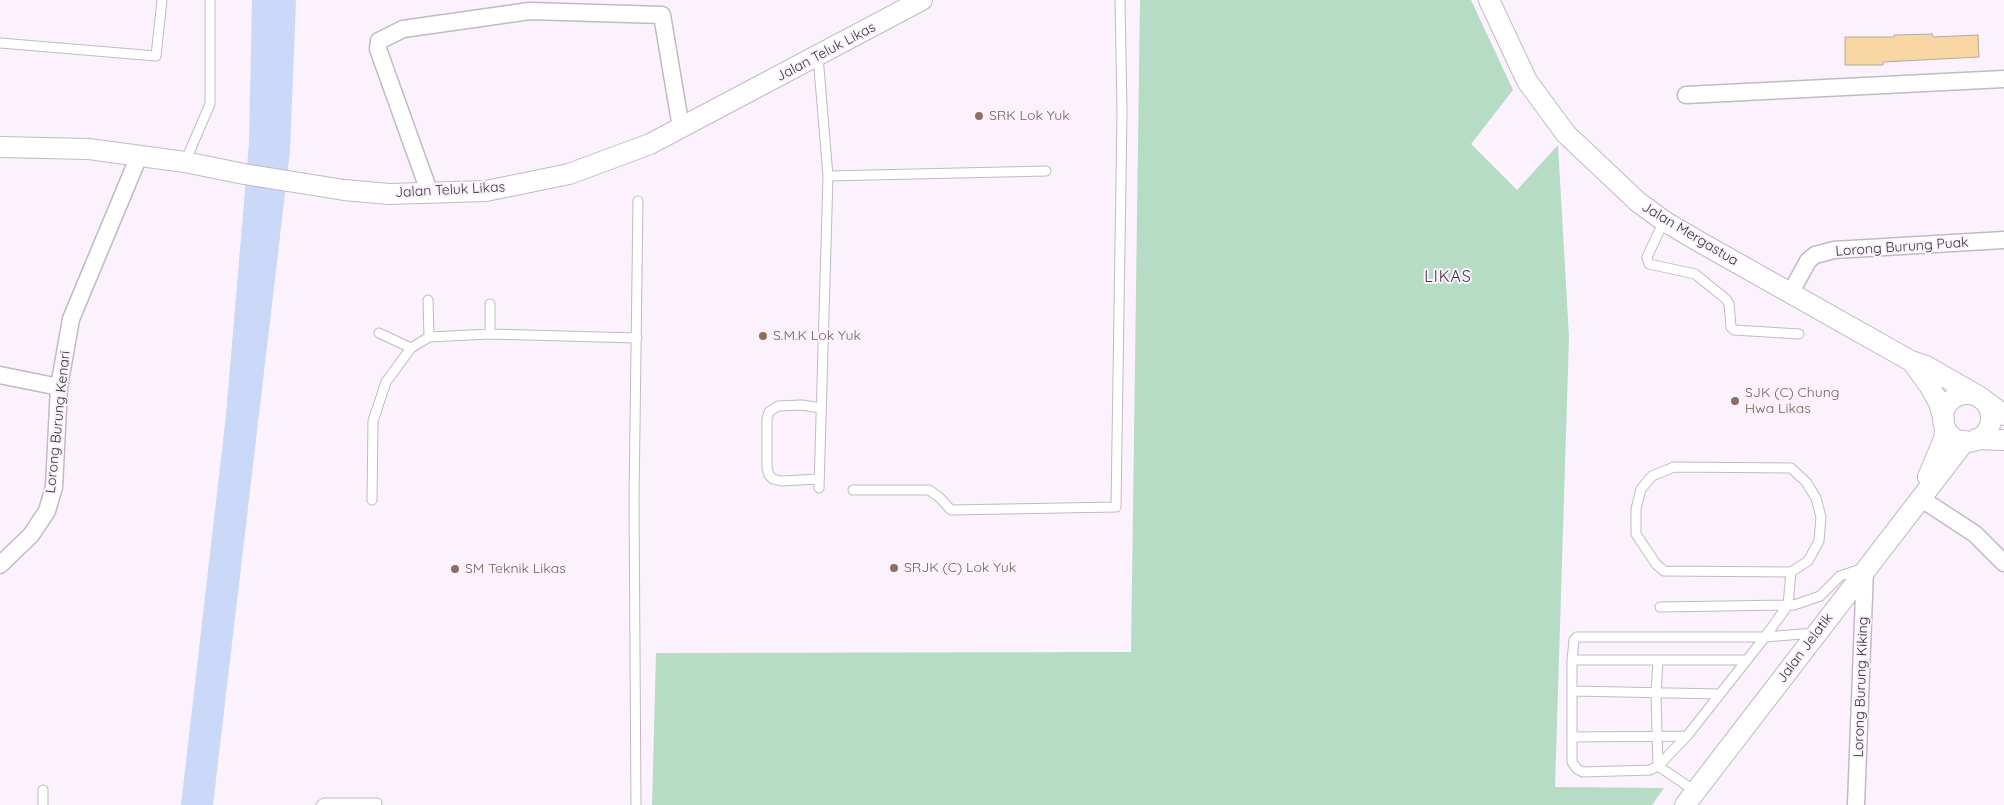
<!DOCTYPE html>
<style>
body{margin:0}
canvas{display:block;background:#fbf2fe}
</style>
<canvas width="2004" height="805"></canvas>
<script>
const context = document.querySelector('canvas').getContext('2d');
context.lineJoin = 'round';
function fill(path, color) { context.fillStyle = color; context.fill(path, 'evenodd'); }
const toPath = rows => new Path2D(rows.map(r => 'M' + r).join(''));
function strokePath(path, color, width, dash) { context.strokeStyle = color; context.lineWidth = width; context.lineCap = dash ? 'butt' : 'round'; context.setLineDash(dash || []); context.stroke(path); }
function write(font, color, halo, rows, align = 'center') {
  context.font = font + ' Quicksand,sans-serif'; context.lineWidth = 4; context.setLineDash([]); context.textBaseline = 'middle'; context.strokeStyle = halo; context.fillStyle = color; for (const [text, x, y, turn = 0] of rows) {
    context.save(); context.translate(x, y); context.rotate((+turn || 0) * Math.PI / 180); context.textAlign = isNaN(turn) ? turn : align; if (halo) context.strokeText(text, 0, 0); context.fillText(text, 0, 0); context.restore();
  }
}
const green = toPath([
 [1140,0,1471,0,1513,90,1471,144,1517,190,1558,145,1569,337,1555,787,1664,788,1652,805,652,805,656,653,1131,652]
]);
const water = toPath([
 [252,0,296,0,290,151,213,805,181,805,226,415,249,143]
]);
const building = toPath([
 [1932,34,1933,37,1978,35,1979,57,1883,62,1883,65,1845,65,1845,37,1894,37,1894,35,1932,34]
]);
const service = toPath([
 [0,43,156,56,162,0],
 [818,56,828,176,1046,171],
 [185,162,210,104,210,0],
 [1664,221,1647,257,1649,264,1695,274,1726,299,1729,304,1731,327,1734,330,1799,334],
 [428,300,429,337],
 [490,304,490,334],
 [379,333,411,348],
 [1674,467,1791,468,1806,482,1816,498,1821,517,1819,541,1808,561,1791,572,1664,571,1656,564,1636,534,1636,509,1641,489,1652,476,1674,467],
 [819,479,781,481,773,479,769,475,767,468,767,419,769,412,778,406,802,405,821,408],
 [819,488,828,176],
 [853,490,929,490,939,497,951,510,1116,507,1122,113,1120,0],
 [372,500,373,421,386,382,411,348,429,337,490,334,637,338],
 [1660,607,1788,605,1791,572],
 [1815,633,1765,637,1577,637,1574,640,1572,660,1572,762,1577,769,1583,772,1650,770,1658,766,1687,736,1765,637,1788,605,1794,605,1820,596,1840,576,1861,569],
 [1572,660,1747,660],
 [1574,691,1720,694],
 [1572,737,1687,736],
 [1658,766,1656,694,1658,661],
 [1658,766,1695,791],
 [43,790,43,805],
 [321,805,324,803,377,803],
 [636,805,634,499,638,201]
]);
const minor = toPath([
 [1686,95,2004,79],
 [430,194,378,49,379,41,403,29,530,11,662,15,681,128],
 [1791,292,1808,261,1815,255,1834,250,2004,240],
 [0,375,59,387],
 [1920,498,1975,534,2004,563],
 [0,565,31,535,47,511,54,487,59,387,71,319,139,156],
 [1856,805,1865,569]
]);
const tertiary = toPath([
 [1489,0,1527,81,1566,134,1638,202,1664,221,1698,241,1911,361,1926,366,1980,397,2004,415],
 [0,147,89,149,185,162,244,174,344,190,389,194,486,191,569,174,650,144,922,0],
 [1913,363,1929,385,1939,403,1944,420],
 '1943 418a24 24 0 1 1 48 0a24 24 0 1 1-48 0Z',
 [1976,439,2004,440],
 [1928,477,1944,439,1945,427],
 [1685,805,1965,441]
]);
const markers = [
 [979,116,5,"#8d6e63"],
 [763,336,5,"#8d6e63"],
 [1735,401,5,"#8d6e63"],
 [894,568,5,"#8d6e63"],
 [455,569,5,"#8d6e63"]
];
const streetNames = [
 ["Jalan Teluk Likas",826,52,-28],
 ["Jalan Teluk Likas",450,190,-3],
 ["Jalan Mergastua",1690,234,31],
 ["Lorong Burung Puak",1902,247,-4],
 ["Lorong Burung Kenari",58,422,-84],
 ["Jalan Jelatik",1805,648,-53],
 ["Lorong Burung Kiking",1861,687,-88]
];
const educationNames = [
 ["SRK Lok Yuk",989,116],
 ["S.M.K Lok Yuk",773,336],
 ["SJK (C) Chung",1745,393],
 ["Hwa Likas",1745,409],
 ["SRJK (C) Lok Yuk",904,568],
 ["SM Teknik Likas",465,569]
];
const quarterNames = [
 ["LIKAS",1448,277]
];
fill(green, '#b6dcc5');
fill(water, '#c9d9f7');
fill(building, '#f9d7a5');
strokePath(building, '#b3aa9e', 1);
strokePath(service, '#c2b9c5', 11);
strokePath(minor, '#c2b9c5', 19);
strokePath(tertiary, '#c2b9c5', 22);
strokePath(service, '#fff', 9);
strokePath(minor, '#fff', 16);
strokePath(tertiary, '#fff', 20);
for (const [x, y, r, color] of markers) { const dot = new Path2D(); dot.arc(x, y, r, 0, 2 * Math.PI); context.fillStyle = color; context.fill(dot); strokePath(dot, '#fbf2fe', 2); }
write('14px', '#383439', '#fbf2fe', streetNames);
write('14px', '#785e54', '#fbf2fe', educationNames, 'left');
context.letterSpacing = '1px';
write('16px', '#3d3640', '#fbf2fe', quarterNames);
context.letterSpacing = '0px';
</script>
